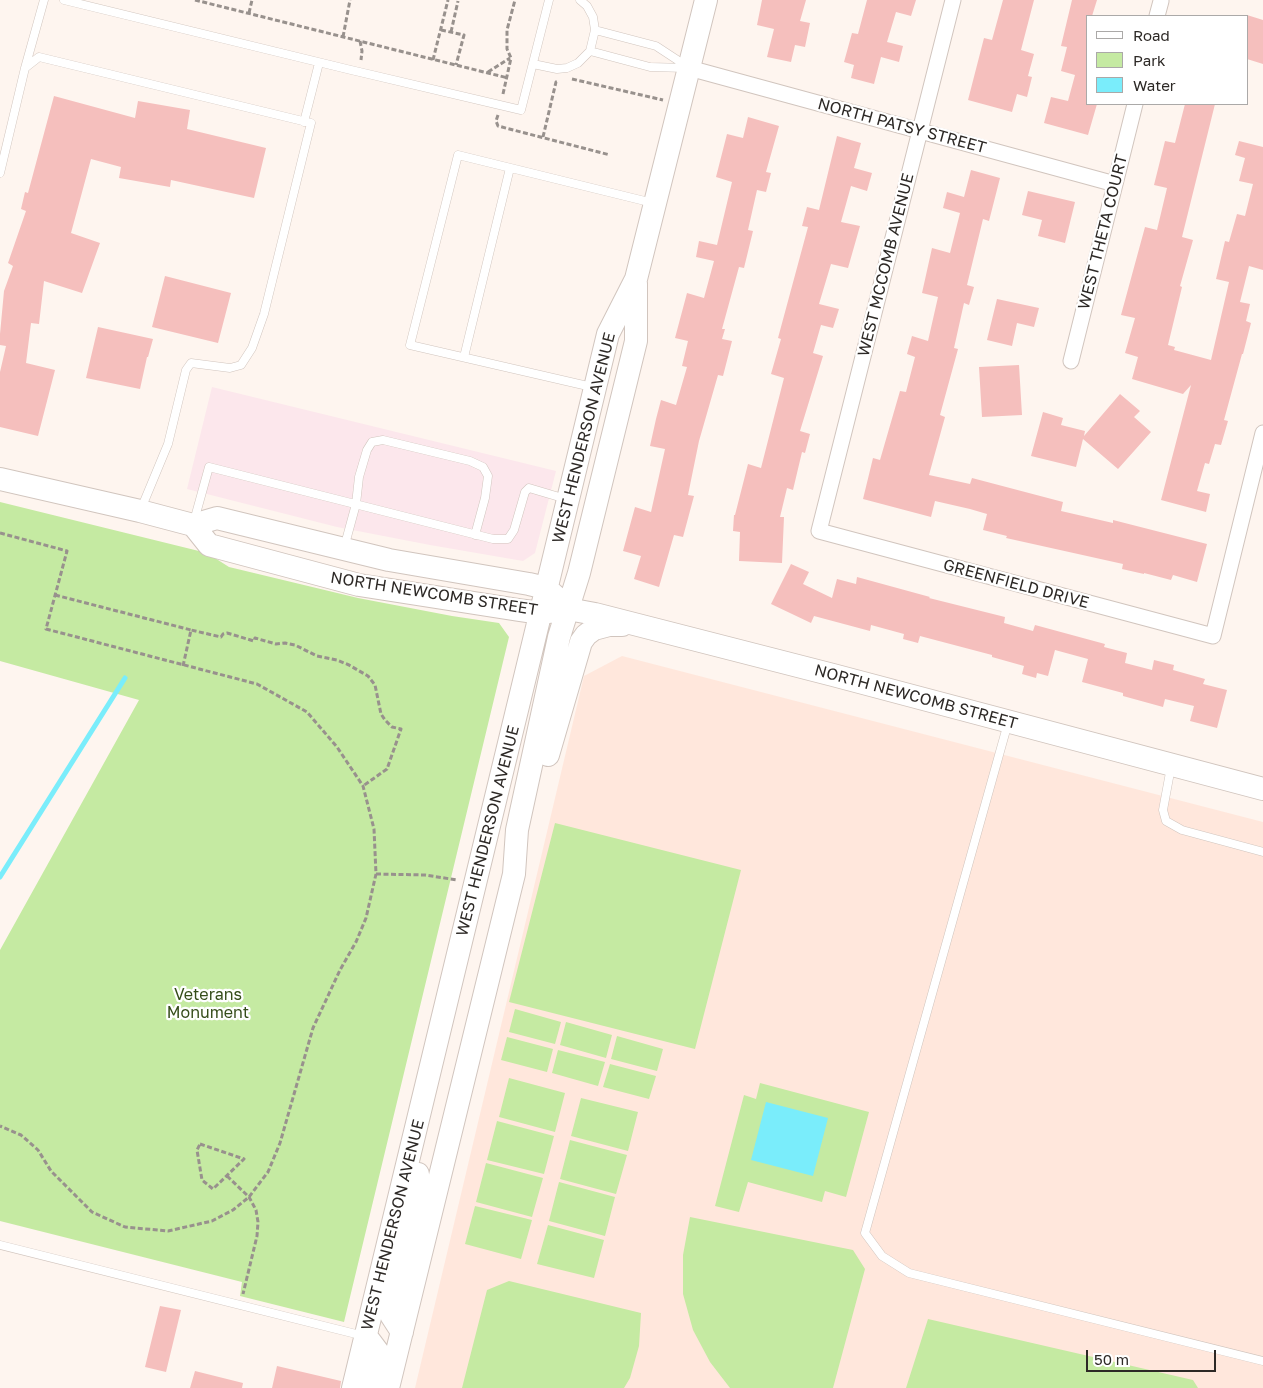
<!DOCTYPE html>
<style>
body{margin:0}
#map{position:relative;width:1263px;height:1388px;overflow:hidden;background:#fef5ef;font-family:"Golos Text",sans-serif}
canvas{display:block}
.legend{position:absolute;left:1086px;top:15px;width:162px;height:90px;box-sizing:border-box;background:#fff;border:1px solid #aba9a8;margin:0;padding:6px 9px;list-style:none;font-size:15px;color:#2d2926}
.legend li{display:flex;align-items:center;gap:10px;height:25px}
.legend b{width:25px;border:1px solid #aba9a8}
.scale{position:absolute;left:1086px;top:1350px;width:130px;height:22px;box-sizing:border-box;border:2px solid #2d2926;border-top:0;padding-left:6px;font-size:15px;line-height:18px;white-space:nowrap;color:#2d2926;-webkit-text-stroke:4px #fff;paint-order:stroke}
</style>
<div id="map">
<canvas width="1263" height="1388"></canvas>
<ul class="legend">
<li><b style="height:6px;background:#fff"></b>Road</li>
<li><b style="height:14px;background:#c5eaa2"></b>Park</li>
<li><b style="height:14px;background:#7aedfb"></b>Water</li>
</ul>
<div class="scale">50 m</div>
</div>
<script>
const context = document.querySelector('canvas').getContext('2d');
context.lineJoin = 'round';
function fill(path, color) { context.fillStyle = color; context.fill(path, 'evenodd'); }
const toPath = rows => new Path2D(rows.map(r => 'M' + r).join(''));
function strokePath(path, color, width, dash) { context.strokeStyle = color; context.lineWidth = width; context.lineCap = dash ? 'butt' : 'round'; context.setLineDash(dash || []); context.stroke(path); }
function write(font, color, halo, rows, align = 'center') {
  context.font = font + ' "Golos Text",sans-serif'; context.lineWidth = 4.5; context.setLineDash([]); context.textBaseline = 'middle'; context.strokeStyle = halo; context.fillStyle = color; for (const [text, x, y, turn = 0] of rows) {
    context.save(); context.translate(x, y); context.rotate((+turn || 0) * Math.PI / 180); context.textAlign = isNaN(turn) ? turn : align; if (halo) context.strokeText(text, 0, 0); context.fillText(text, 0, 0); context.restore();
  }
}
const commercial = toPath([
 [212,387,556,471,535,553,523,561,430,545,337,527,187,489]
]);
const education = toPath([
 [622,656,1263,822,1263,1388,415,1388,584,676]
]);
const green = toPath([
 [0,502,207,553,229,567,358,598,452,616,499,623,509,637,344,1322,240,1296,242,1282,0,1221,0,950,139,700,0,661],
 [555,823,741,870,695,1049,509,1002],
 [515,1009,561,1022,555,1044,509,1032],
 [566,1022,612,1035,606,1058,560,1045],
 [617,1036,663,1049,657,1071,611,1059],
 [507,1037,553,1049,547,1072,501,1060],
 [558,1050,605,1062,598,1086,552,1073],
 [610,1064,656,1076,649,1099,603,1087],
 [509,1078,565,1093,555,1132,499,1117],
 [760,1083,869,1112,846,1197,825,1191,822,1202,748,1182,739,1212,715,1206,744,1095,756,1099],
 [581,1098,638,1112,628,1151,571,1136],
 [497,1121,554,1136,544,1174,487,1160],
 [570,1140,627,1155,616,1194,560,1179],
 [486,1163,543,1178,532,1217,476,1202],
 [559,1182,615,1197,605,1236,549,1221],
 [475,1206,532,1220,521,1259,465,1244],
 [690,1217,853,1250,865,1269,833,1388,730,1388,710,1362,693,1330,683,1294,683,1255],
 [548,1225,604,1240,594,1278,537,1264],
 [509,1281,641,1313,639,1346,630,1378,624,1388,462,1388,487,1290],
 [928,1319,1193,1380,1198,1388,906,1388]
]);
const water = toPath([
 [766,1102,828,1118,813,1176,751,1160]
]);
const stream = toPath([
 [0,877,125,678]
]);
const building = toPath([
 [762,0,806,0,800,21,810,23,805,47,795,45,791,62,767,57,774,29,757,25],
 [867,0,916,0,911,16,896,12,887,42,903,46,899,62,881,57,874,84,851,78,854,65,844,62,852,33,858,34],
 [1003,0,1034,0,1021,50,1034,54,1028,76,1032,77,1027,97,1017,94,1012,112,968,100,984,38,992,40],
 [1072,0,1097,0,1092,16,1087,16,1087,104,1097,104,1088,135,1044,123,1051,97,1068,101,1075,75,1061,71,1067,47,1061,46],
 [1247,15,1263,20,1263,64,1247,59],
 [54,96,135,118,138,101,190,110,187,129,266,148,254,198,171,180,170,187,119,178,121,167,91,159,71,233,100,243,82,293,44,281,39,324,31,323,26,363,55,370,38,436,0,427,0,372,6,346,0,345,0,334,4,291,13,266,8,263,26,211,21,209,25,192,28,193],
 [1185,104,1215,104,1182,237,1193,240,1180,286,1182,287,1168,345,1175,347,1174,350,1211,360,1229,282,1216,279,1225,241,1229,242,1237,214,1245,216,1253,184,1239,181,1245,158,1235,155,1239,141,1263,147,1263,270,1249,266,1240,302,1250,304,1246,321,1251,323,1243,354,1242,354,1224,420,1228,421,1221,445,1215,444,1209,464,1205,463,1197,491,1210,494,1206,512,1161,500,1191,385,1183,394,1132,379,1138,357,1125,353,1135,318,1121,315,1145,227,1157,230,1167,188,1154,185,1165,141,1175,143],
 [748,117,779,126,766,172,771,173,766,192,757,190,748,230,753,231,744,268,739,267,722,329,725,329,722,339,732,341,723,376,718,375,699,441,688,495,694,496,683,537,674,535,659,587,634,579,641,556,623,551,635,507,651,512,665,449,650,446,656,419,661,400,676,405,687,367,682,366,688,341,675,338,687,293,704,298,714,261,696,257,699,241,717,245,732,182,716,177,727,134,743,138],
 [837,136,861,143,854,168,872,173,867,191,851,186,841,222,860,226,848,268,831,264,819,304,839,309,833,328,821,325,813,353,823,356,800,431,810,434,805,453,802,452,793,490,787,488,780,517,784,517,782,563,739,561,740,532,733,531,734,515,735,515,748,464,761,468,784,378,771,374,781,339,778,338,808,227,802,226,807,207,819,210],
 [971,170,1000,178,989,221,983,219,967,285,974,287,969,305,964,303,954,348,958,349,940,415,945,417,929,475,970,484,972,478,1063,502,1061,511,1113,523,1113,520,1207,544,1197,582,1173,575,1171,580,1144,573,1144,574,1122,569,1123,564,1006,538,1007,536,983,530,987,514,970,509,935,501,931,517,863,499,873,458,880,460,900,391,906,392,915,357,907,354,912,336,928,341,938,297,922,293,932,248,950,253,960,213,943,208,947,192,964,197],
 [1028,191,1075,202,1065,243,1038,236,1042,220,1022,215],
 [165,276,231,293,218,343,152,327],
 [997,299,1039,308,1034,327,1017,323,1012,346,987,340],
 [98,327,153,339,148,357,147,357,140,389,86,378],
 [1019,365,1022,415,982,417,979,367],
 [1120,394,1140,411,1134,417,1151,432,1118,469,1083,439,1076,467,1031,456,1043,412,1063,418,1061,425,1085,431,1084,436],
 [791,564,809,572,803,584,832,598,837,579,856,584,857,577,930,597,929,598,1005,617,1004,623,1033,631,1035,625,1105,644,1104,647,1127,653,1125,663,1152,670,1154,660,1174,665,1173,670,1205,679,1203,684,1227,690,1217,728,1190,721,1194,706,1165,699,1163,707,1123,696,1123,693,1082,682,1088,659,1055,650,1048,676,1037,673,1036,678,1022,674,1024,666,992,657,992,655,920,636,918,643,903,639,904,634,871,625,870,631,814,616,811,623,771,604],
 [160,1306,181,1310,166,1372,145,1367],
 [277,1366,341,1381,340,1388,272,1388],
 [195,1371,243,1383,242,1388,190,1388]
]);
const path = toPath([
 [195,0,508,78],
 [249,13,252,0],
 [441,30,464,35,456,65],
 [451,32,458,1],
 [343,37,350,0],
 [360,41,362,51,361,60],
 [433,60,448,0],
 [488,72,510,58],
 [572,79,663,100],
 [503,94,511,58,507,49,507,30,515,0],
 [498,115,496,121,498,126,610,155],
 [543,137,556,82,559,81],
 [0,533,67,551,46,629,257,684,307,712,337,747,363,786,374,829,376,874,366,918,356,942,340,970,313,1028,280,1143,268,1172,249,1197,233,1210,212,1221,168,1231,125,1227,92,1212,51,1171,38,1150,21,1135,0,1126],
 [55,595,191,630],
 [183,666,191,630,221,637,223,634,227,633,254,641,255,638,276,644,285,643,295,645,317,656,337,660,349,665,368,676,375,685,381,714,385,720,392,727,401,729,387,769,363,786],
 [376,874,425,875,457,880],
 [200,1144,244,1159,213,1189,202,1180,197,1150,200,1144],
 [227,1176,249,1197,256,1210,258,1222,257,1236,243,1294]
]);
const lane = toPath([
 [64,0,351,70,521,110,549,0],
 [595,30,656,46,688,67],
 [590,51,650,67,686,68],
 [533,64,557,69,567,68,578,63,590,51,595,30,593,17,587,6,580,0],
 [25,68,44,0],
 [304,122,319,63],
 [0,173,25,68,39,57,311,123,264,314,252,348,241,365,230,368,191,363,186,370,168,444,141,509],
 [464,357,510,168],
 [592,387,410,345,458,155,653,203],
 [194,521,209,467,493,539,508,539,514,530,525,492,529,488,566,499],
 [344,548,356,504,359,477,367,450,372,442,383,440,470,461,483,467,488,476,485,498,475,535],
 [1008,723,865,1233,882,1256,909,1273,1263,1361],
 [1171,767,1163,810,1166,821,1182,830,1263,852],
 [0,1245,364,1336]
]);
const street = toPath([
 [953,0,819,531,1213,636,1263,433],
 [1157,16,1161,1],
 [689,68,1115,184],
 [1071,361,1135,104]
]);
const secondary = toPath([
 [0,479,140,511,193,525,217,518,389,560,529,584,546,588,557,598],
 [193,525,209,545,359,585,519,610,541,613,568,609,595,614,833,675,1263,789],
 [548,755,581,642,586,635,594,629,609,625,622,625],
 [402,1332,391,1315,392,1291,401,1247,414,1206,418,1174],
 [366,1336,378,1352,378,1359,374,1388],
 [353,1388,608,334,636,279,706,0],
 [388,1388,514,874,517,830,559,637,579,573,636,341,636,284]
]);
const streetNames = [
 ["NORTH PATSY STREET",902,126,15],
 ["WEST THETA COURT",1103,232,-76],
 ["WEST MCCOMB AVENUE",886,265,-76],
 ["WEST HENDERSON AVENUE",584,438,-76],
 ["GREENFIELD DRIVE",1016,584,15],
 ["NORTH NEWCOMB STREET",434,594,9],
 ["NORTH NEWCOMB STREET",916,697,15],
 ["WEST HENDERSON AVENUE",488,831,-76],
 ["WEST HENDERSON AVENUE",393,1225,-76]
];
const parkNames = [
 ["Veterans",208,995],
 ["Monument",208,1013]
];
fill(commercial, '#fce7ec');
fill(education, '#ffe7dc');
fill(green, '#c5eaa2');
fill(water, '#7aedfb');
strokePath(stream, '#7aedfb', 5);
fill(building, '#f5bfbd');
strokePath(lane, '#d1c5be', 9);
strokePath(street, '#d1c5be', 17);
strokePath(secondary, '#d1c5be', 24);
strokePath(path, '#98918d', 3, [5, 2.5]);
strokePath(lane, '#fff', 8);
strokePath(street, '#fff', 15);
strokePath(secondary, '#fff', 22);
write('16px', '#2d2926', '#fff', streetNames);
write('16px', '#354d1a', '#fff', parkNames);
</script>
